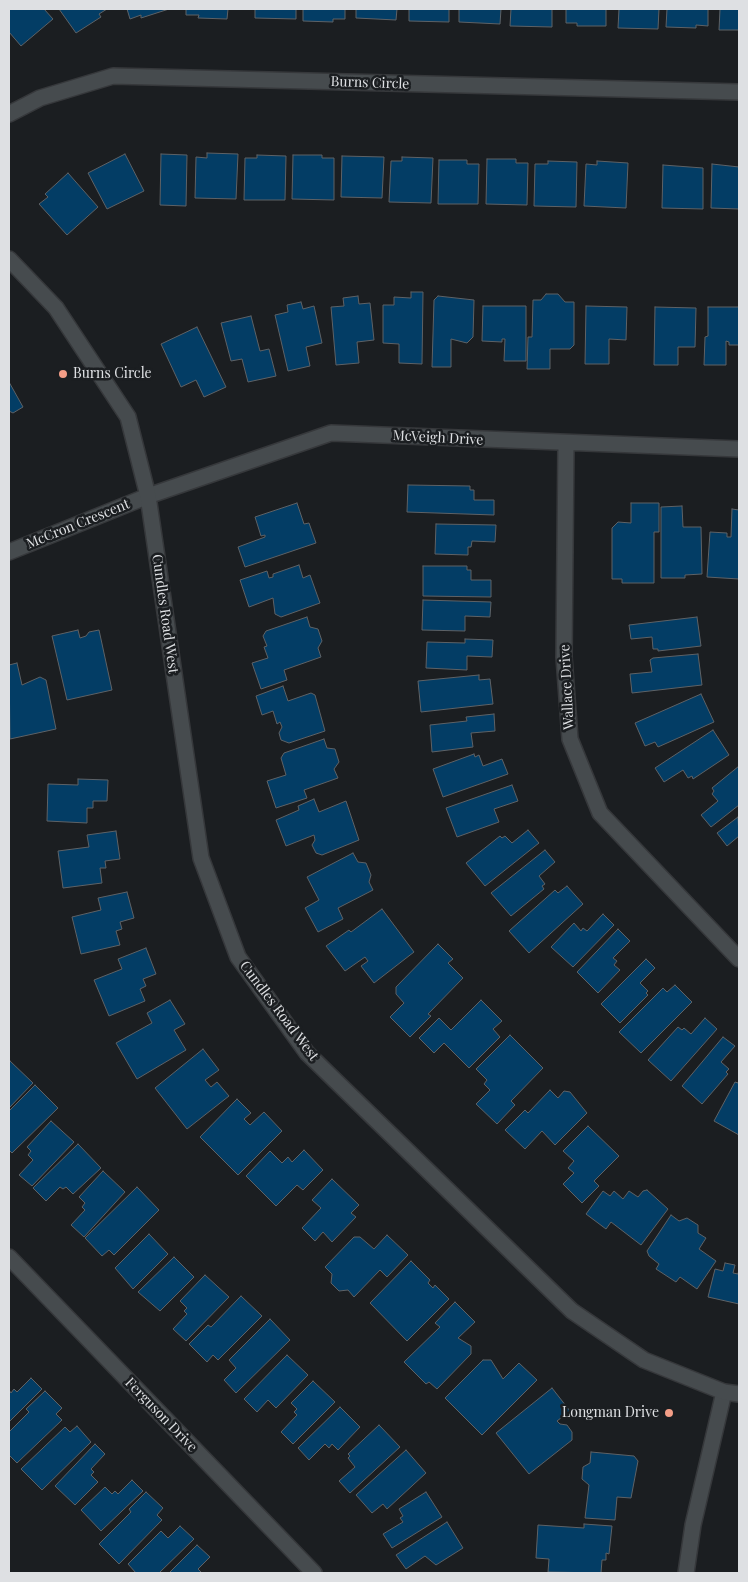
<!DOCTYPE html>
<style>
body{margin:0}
#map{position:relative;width:748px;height:1582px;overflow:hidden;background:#1b1e21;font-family:"Playfair Display",serif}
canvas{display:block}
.frame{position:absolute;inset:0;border:10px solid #dee0e3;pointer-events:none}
</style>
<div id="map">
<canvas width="748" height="1582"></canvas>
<div class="frame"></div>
</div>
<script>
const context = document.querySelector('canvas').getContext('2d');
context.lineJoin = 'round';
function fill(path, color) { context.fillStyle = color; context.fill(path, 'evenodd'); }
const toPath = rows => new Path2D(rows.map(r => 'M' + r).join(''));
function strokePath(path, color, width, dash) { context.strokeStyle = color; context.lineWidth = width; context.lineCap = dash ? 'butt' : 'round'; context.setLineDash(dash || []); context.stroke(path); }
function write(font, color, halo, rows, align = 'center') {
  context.font = font + ' "Playfair Display",serif'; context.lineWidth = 5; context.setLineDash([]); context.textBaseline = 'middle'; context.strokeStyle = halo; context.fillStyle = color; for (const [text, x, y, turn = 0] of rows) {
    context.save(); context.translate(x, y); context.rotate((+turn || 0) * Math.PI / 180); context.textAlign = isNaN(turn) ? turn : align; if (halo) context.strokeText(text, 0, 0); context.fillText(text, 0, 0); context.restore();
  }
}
const building = toPath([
 [9,9,44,9,53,19,21,46,9,32,9,9],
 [59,9,107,9,99,14,101,17,76,33,59,9],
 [127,9,169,9,141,18,141,15,130,19,127,9],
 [186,9,228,9,227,19,198,18,199,15,186,15,186,9],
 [255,9,296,9,296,19,255,18,255,9],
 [303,9,345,9,345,19,333,19,333,22,303,21,303,9],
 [356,9,397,9,396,20,356,18,356,9],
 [409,9,449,9,449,22,409,21,409,9],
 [459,9,501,9,500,24,459,22,459,9],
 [511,9,552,9,552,27,510,26,511,9],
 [566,9,606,9,606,26,577,26,577,23,566,23,566,9],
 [619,9,659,9,658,29,618,28,619,9],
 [667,9,708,9,708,26,696,25,696,28,666,27,667,9],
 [720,9,739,9,739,30,719,30,720,9],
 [207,153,238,154,236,199,195,198,196,157,207,158,207,153],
 [125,154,144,191,107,209,88,173,125,154],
 [161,154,187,155,186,206,160,205,161,154],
 [257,155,286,156,285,200,244,200,245,158,257,158,257,155],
 [293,155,322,155,322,158,334,158,334,200,292,199,293,155],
 [342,156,384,157,382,198,341,197,342,156],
 [402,157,433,158,431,203,389,202,391,161,402,161,402,157],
 [487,159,516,159,516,163,528,163,527,205,486,204,487,159],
 [439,160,467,160,467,164,479,164,478,204,438,204,439,160],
 [548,161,577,162,576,207,534,206,535,164,548,164,548,161],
 [597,161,628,163,626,208,584,206,586,164,597,165,597,161],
 [712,164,739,167,739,209,711,208,712,164],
 [663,165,703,168,703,209,662,208,663,165],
 [68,173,98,207,67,235,39,204,48,197,45,194,68,173],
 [411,292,423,292,422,364,399,363,399,344,383,343,383,305,394,305,394,297,411,298,411,292],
 [546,294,558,294,565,302,574,302,574,345,570,349,550,349,550,369,527,369,528,337,532,337,533,300,541,300,546,294],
 [358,296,359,304,370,303,374,340,357,342,359,363,336,365,331,307,344,306,343,298,358,296],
 [438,296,474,300,473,337,467,343,451,339,451,367,432,367,434,300,438,296],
 [301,302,303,309,314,306,322,343,306,347,310,366,288,371,275,315,288,312,287,305,301,302],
 [483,306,526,306,526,361,504,361,505,339,502,339,502,342,482,341,483,306],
 [586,306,627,307,626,340,609,339,609,364,585,364,586,306],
 [655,307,696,308,695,347,678,347,678,365,654,365,655,307],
 [708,307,739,307,739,345,729,345,729,342,726,341,726,365,704,365,705,337,708,336,708,307],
 [251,316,260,351,269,349,276,376,248,382,242,359,231,361,221,323,251,316],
 [197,327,226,387,204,397,196,380,181,387,161,344,197,327],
 [9,382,23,407,13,413,9,411,9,382],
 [408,485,470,486,470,490,474,490,474,500,494,500,494,515,407,512,408,485],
 [297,503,304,524,309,523,316,543,245,567,238,547,265,537,265,535,261,536,255,517,297,503],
 [631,503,659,503,659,532,654,532,654,583,622,583,622,579,612,579,612,528,618,522,631,523,631,503],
 [682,506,683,527,701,527,702,574,685,575,685,578,661,578,661,507,682,506],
 [732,509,739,510,739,579,707,577,710,532,727,533,727,537,731,537,732,509],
 [436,524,496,525,495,542,472,541,471,547,468,547,468,555,435,554,436,524],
 [299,565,303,578,310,575,320,603,281,617,275,614,273,598,249,607,240,580,267,571,269,578,273,577,273,574,299,565],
 [423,566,467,566,467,570,471,570,471,580,491,580,491,597,423,596,423,566],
 [423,600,491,602,490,617,465,616,465,631,422,630,423,600],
 [307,617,310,627,318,629,322,641,318,648,321,657,284,670,287,680,261,689,252,663,268,658,264,647,267,646,263,636,266,631,307,617],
 [697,617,701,646,658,651,658,649,653,649,652,637,631,639,629,625,697,617],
 [78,630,80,638,86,636,89,632,99,630,112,690,67,700,52,636,78,630],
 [465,639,493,640,492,657,467,656,467,670,426,668,427,642,465,643,465,639],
 [698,654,702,685,632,693,630,674,652,672,650,660,653,658,698,654],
 [17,663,22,685,40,677,46,680,56,729,10,739,9,665,17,663],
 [479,675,479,680,490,679,493,704,421,712,418,681,479,675],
 [283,686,288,701,311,693,315,695,325,731,289,743,281,740,279,733,282,727,280,722,277,724,273,711,262,715,256,696,283,686],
 [701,694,714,722,658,747,655,742,645,746,635,723,701,694],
 [494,714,495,731,471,733,473,747,432,752,430,725,467,721,466,717,494,714],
 [713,730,729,755,693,779,692,776,688,778,683,770,664,782,655,768,713,730],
 [324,739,327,748,335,749,339,762,334,769,338,778,304,790,307,798,276,808,267,781,286,775,281,758,284,753,324,739],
 [474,754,475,757,479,755,483,766,502,759,508,774,443,797,433,769,474,754],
 [739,766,739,805,711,827,701,815,718,801,712,794,714,791,712,788,739,766],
 [78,779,108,780,107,801,93,801,93,808,87,808,87,823,47,821,48,784,78,785,78,779],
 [512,785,518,801,494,809,499,822,457,837,446,808,512,785],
 [314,799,319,812,346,801,359,840,322,855,316,853,312,845,315,840,314,835,286,846,276,820,299,810,298,806,314,799],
 [738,817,739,836,727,846,717,833,738,817],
 [528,830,539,843,485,886,466,863,500,836,502,838,505,836,512,843,528,830],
 [116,831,120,859,105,861,106,868,100,868,102,883,63,888,58,851,89,847,87,835,116,831],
 [545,850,555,862,539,876,545,884,542,886,544,889,511,916,491,893,545,850],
 [353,853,358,862,366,863,371,875,369,882,373,890,338,908,343,919,318,932,305,908,319,900,307,877,353,853],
 [567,886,583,904,529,953,509,931,555,890,558,893,567,886],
 [127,892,134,918,120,922,122,929,116,931,120,945,81,954,72,917,101,910,98,898,127,892],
 [382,909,414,952,374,983,361,966,368,961,365,957,345,971,326,946,349,930,351,932,382,909],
 [603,914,614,925,573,967,551,947,574,923,581,931,583,928,587,931,603,914],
 [618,929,630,941,613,958,617,961,614,965,620,970,598,993,577,972,618,929],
 [438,944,453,959,448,963,463,978,428,1014,431,1016,410,1037,390,1017,404,1003,396,994,396,987,438,944],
 [146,948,156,974,143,979,146,986,140,989,145,1001,109,1016,94,980,122,969,118,959,146,948],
 [646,959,655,968,640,983,648,991,646,993,648,995,620,1023,601,1004,646,959],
 [675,985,692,1002,641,1053,619,1032,663,988,667,992,675,985],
 [170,1000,185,1024,174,1030,186,1050,137,1079,116,1043,152,1023,147,1013,170,1000],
 [481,1000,502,1021,493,1029,500,1037,469,1068,444,1043,434,1053,419,1038,439,1018,451,1030,481,1000],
 [705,1018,717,1029,671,1081,648,1060,678,1027,682,1030,684,1028,691,1034,705,1018],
 [510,1035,543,1068,511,1101,515,1105,497,1124,476,1104,490,1090,484,1084,487,1080,476,1069,510,1035],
 [723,1037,735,1046,721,1062,729,1069,726,1072,728,1074,702,1104,682,1086,723,1037],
 [203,1049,219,1070,205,1080,211,1087,217,1082,229,1096,187,1129,155,1088,203,1049],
 [10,1061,33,1083,9,1108,9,1062,10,1061],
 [739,1081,739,1135,714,1121,735,1082,738,1083,739,1081],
 [35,1085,58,1108,12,1153,9,1150,9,1111,35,1085],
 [550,1090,558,1098,564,1091,570,1092,587,1113,555,1145,542,1131,525,1149,505,1130,525,1110,528,1113,550,1090],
 [237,1099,251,1113,244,1119,250,1125,264,1112,282,1131,238,1175,200,1137,237,1099],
 [51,1121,74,1142,32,1186,19,1175,33,1160,28,1155,31,1151,27,1147,51,1121],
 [588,1126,619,1156,594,1181,599,1186,582,1203,563,1184,574,1173,568,1168,574,1161,563,1151,588,1126],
 [78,1144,101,1168,73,1194,66,1187,63,1189,60,1187,46,1201,33,1188,78,1144],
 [304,1150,323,1170,303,1190,297,1185,276,1206,246,1176,270,1151,282,1163,288,1157,292,1162,304,1150],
 [103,1171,125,1192,84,1237,71,1225,85,1210,82,1207,85,1203,79,1197,103,1171],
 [332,1179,359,1205,351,1213,356,1217,332,1242,323,1232,315,1241,302,1228,321,1208,312,1200,332,1179],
 [137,1187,159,1210,114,1255,109,1250,102,1256,85,1238,137,1187],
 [647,1190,668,1209,641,1245,611,1222,606,1229,586,1214,603,1191,610,1196,614,1191,623,1199,629,1191,638,1197,643,1191,647,1190],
 [671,1215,679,1221,687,1218,698,1225,698,1233,706,1238,699,1249,716,1261,697,1289,680,1277,676,1282,656,1269,659,1264,649,1256,647,1251,671,1215],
 [149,1234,168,1254,133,1289,115,1268,149,1234],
 [387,1235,408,1255,387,1277,380,1270,354,1297,348,1290,339,1291,331,1283,332,1274,325,1267,354,1237,360,1237,374,1249,387,1235],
 [174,1257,194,1277,160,1311,138,1292,174,1257],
 [411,1261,430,1280,428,1283,433,1288,435,1285,449,1299,407,1341,370,1303,411,1261],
 [725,1263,735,1265,733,1273,738,1274,739,1269,739,1304,708,1297,715,1269,723,1271,725,1263],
 [205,1275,229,1297,186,1341,173,1329,187,1314,184,1311,187,1308,180,1301,205,1275],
 [241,1296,262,1316,218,1360,213,1355,207,1362,189,1344,208,1325,211,1327,241,1296],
 [455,1302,475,1322,458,1338,471,1346,471,1354,437,1389,429,1382,426,1384,404,1362,440,1327,435,1323,455,1302],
 [270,1319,290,1340,236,1393,224,1380,236,1368,229,1360,270,1319],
 [287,1355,308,1375,276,1408,268,1400,257,1412,244,1399,287,1355],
 [483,1360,491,1360,503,1379,519,1363,537,1380,482,1435,445,1398,483,1360],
 [31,1378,42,1389,9,1422,9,1390,11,1393,14,1389,17,1392,31,1378],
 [313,1381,335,1402,293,1444,281,1432,297,1415,294,1412,297,1409,291,1403,313,1381],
 [552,1388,570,1411,557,1421,560,1424,567,1425,572,1432,572,1440,529,1474,496,1433,552,1388],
 [45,1391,62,1408,56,1414,62,1420,17,1463,9,1455,9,1432,29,1412,26,1409,45,1391],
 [340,1407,360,1427,338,1450,332,1444,329,1448,325,1444,309,1460,298,1448,340,1407],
 [379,1425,400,1447,350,1493,339,1481,355,1467,348,1458,350,1456,348,1454,379,1425],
 [77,1426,91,1442,42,1490,21,1469,65,1427,70,1432,77,1426],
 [95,1444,105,1454,91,1469,94,1472,91,1475,98,1482,75,1505,55,1486,95,1444],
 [406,1450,426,1473,387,1509,383,1504,372,1513,356,1495,406,1450],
 [591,1452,634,1456,638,1461,631,1498,617,1497,615,1520,585,1518,589,1485,582,1479,583,1467,590,1463,591,1452],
 [132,1480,143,1491,101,1531,81,1510,105,1487,112,1494,115,1491,118,1494,132,1480],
 [146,1492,163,1508,157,1515,162,1520,119,1564,99,1544,131,1512,129,1509,146,1492],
 [426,1492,442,1517,392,1548,383,1534,403,1522,400,1518,403,1516,399,1509,426,1492],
 [447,1522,463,1548,436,1565,425,1556,406,1569,396,1555,447,1522],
 [584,1524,612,1526,609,1554,606,1553,606,1560,602,1560,601,1573,548,1572,549,1559,536,1558,538,1525,584,1528,584,1524],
 [180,1526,194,1539,159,1573,136,1573,128,1564,161,1531,168,1538,180,1526],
 [197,1545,210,1557,198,1569,202,1573,169,1573,197,1545]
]);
const minor = toPath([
 [9,114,40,98,113,76,739,92],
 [566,443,564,657,570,739,600,813,739,959],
 [9,552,148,496,331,433,739,449],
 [9,1257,314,1573],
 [686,1573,693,1525,724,1392]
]);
const tertiary = toPath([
 [9,259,56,308,128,417,148,496,201,858,238,957,307,1053,572,1311,644,1360,724,1392,739,1394]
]);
const markers = [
 [63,374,5,"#f49e87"],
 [669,1413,5,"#f49e87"]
];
const streetNames = [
 ["Burns Circle",370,83,2],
 ["McVeigh Drive",438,438,3],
 ["McCron Crescent",78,524,-22],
 ["Cundles Road West",165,614,82],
 ["Wallace Drive",567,687,-93],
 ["Cundles Road West",279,1011,53],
 ["Ferguson Drive",161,1415,46]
];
const poiNames = [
 ["Burns Circle",73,374],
 ["Longman Drive",659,1413,"right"]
];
fill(building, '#033d65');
strokePath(building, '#5e6266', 1);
strokePath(minor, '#36383b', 18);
strokePath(tertiary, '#36383b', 18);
strokePath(minor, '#464b4e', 15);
strokePath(tertiary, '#464b4e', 15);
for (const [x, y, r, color] of markers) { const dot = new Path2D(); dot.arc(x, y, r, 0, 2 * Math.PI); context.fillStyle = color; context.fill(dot); strokePath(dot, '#1b1e21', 2); }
write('14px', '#dee0e3', '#1b1e21', streetNames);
write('14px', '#dee0e3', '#1b1e21', poiNames, 'left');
</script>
